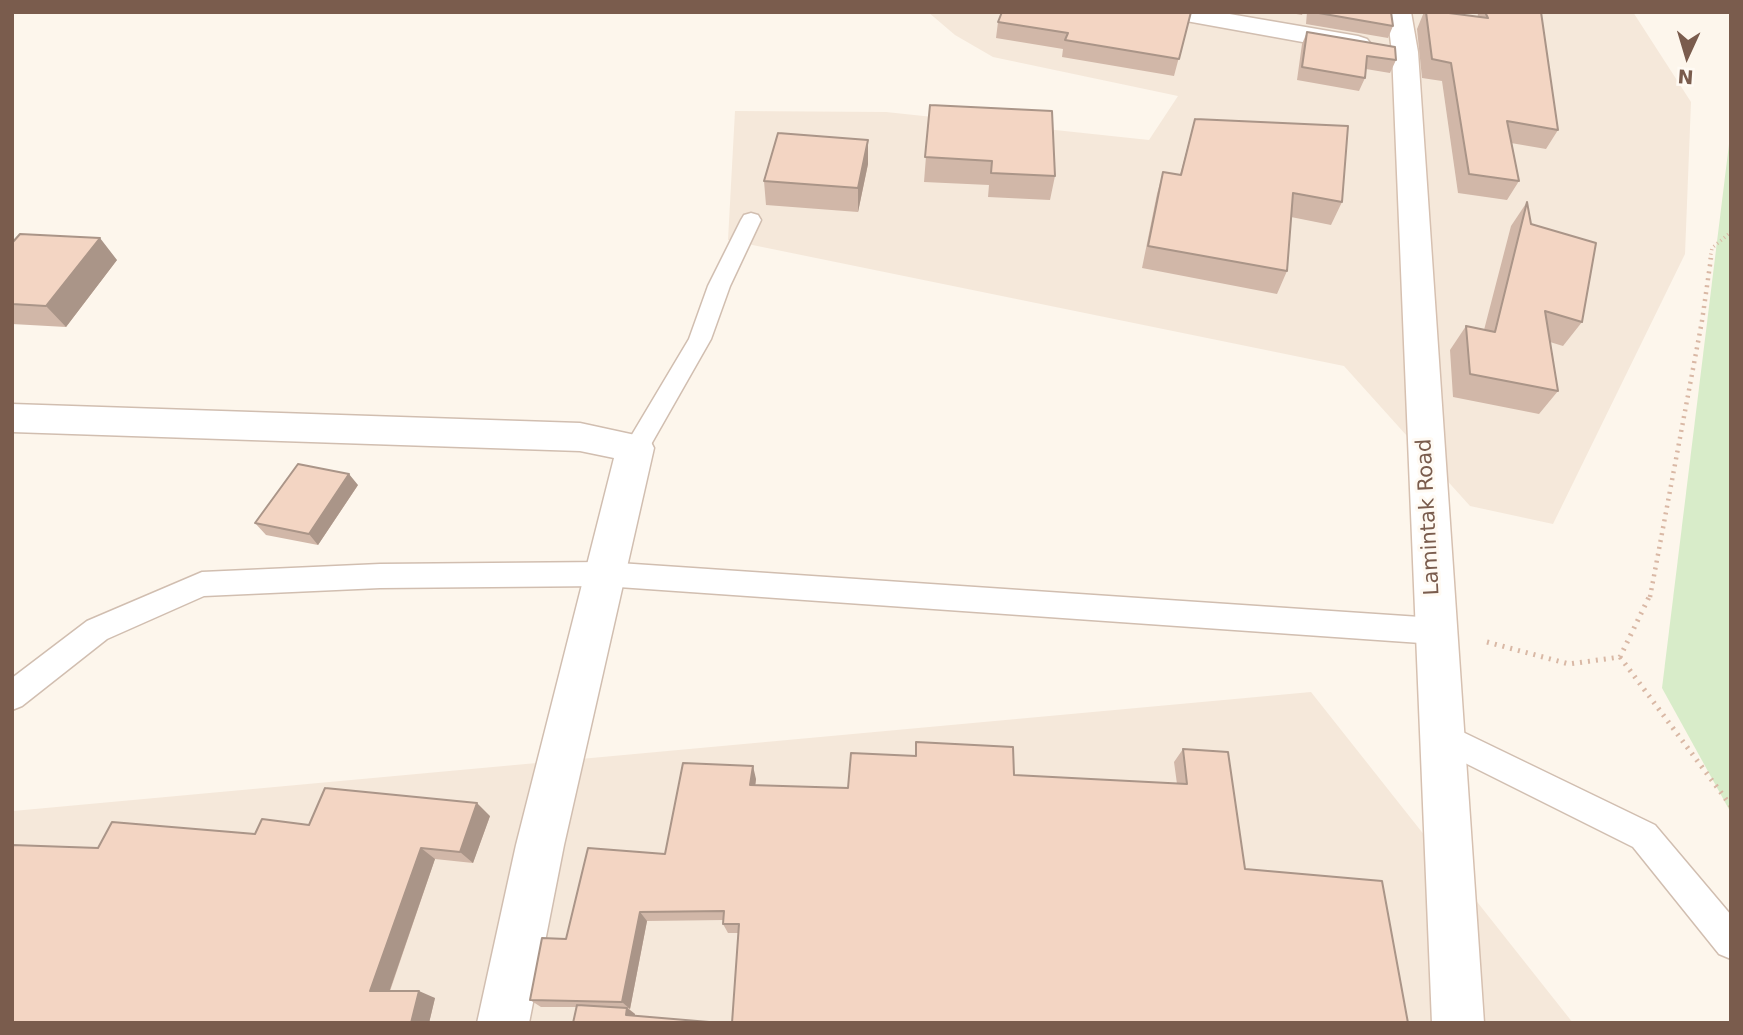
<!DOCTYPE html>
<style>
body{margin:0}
#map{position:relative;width:1743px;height:1035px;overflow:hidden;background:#fdf6ec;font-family:"DejaVu Sans",sans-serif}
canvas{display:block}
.frame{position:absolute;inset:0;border:14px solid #7a5c4d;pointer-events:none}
.north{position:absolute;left:1652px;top:21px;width:70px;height:70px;-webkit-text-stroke:5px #fffaf3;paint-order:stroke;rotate:184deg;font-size:19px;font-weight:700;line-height:28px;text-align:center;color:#7a5c4d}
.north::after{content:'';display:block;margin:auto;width:24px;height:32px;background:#7a5c4d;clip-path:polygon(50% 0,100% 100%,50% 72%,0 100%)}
</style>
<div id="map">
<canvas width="1743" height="1035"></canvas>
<div class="frame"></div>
<div class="north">N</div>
</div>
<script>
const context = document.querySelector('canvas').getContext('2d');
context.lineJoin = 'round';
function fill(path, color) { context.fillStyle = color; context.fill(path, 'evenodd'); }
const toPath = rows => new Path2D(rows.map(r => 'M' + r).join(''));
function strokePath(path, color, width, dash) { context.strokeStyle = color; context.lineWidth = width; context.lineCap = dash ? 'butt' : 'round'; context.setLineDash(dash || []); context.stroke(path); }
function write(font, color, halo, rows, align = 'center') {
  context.font = font + ' "DejaVu Sans",sans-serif'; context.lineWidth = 6; context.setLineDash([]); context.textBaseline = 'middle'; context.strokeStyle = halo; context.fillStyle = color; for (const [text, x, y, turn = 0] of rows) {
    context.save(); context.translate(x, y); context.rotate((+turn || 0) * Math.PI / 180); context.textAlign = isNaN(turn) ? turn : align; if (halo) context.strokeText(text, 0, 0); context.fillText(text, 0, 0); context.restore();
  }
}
const residential = toPath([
 [928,12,1633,12,1691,102,1685,254,1553,524,1470,506,1344,366,728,240,735,111,886,112,1149,140,1178,96,993,57,955,35],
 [1311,692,1573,1023,12,1023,13,811]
]);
const green = toPath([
 [1731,128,1731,813,1662,688]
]);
const pathFar2 = toPath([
 [1710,259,1712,248,1731,232]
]);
const pathFar1 = toPath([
 [1650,597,1702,321,1711,258]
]);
const path = toPath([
 [1487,642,1569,664,1620,657,1650,595],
 [1620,657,1731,806]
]);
const service = toPath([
 [751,213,758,215,761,220,730,286,711,339,645,455,636,458,627,455,624,448,689,339,708,286,741,220,744,215,751,213],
 [604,562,1435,618,1445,622,1449,631,1445,640,1435,644,604,586,380,588,204,596,107,639,22,706,12,710,12,678,87,621,202,572,380,564,604,562],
 [1442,722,1655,825,1731,915,1731,959,1719,954,1633,847,1431,746,1427,736,1431,726,1442,722]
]);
const minor = toPath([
 [1163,12,1218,12,1358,36,1367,39,1371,44,1367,49,1358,52,1175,19,1166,17,1163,12],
 [12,404,580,423,649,438,654,448,564,845,529,1023,477,1023,516,845,614,458,580,451,12,432,12,404]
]);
const secondary = toPath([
 [1387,12,1411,12,1418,52,1484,1023,1432,1023,1392,52,1387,12]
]);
const wall = toPath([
 [1000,12,1191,12,1174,76,1062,57,1063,49,996,38,998,22,1002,13],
 [1285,12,1303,12,1302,15],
 [1307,12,1391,12,1393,26,1388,38,1306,24],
 [1424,12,1441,12,1477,17,1478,15,1477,12,1541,12,1558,130,1546,149,1511,143,1519,181,1507,200,1458,193,1442,81,1422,78,1417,29],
 [1307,32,1396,60,1390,73,1366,69,1365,78,1359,91,1297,80,1302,44],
 [930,105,1055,176,1050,200,988,197,989,185,924,182],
 [1195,119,1342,202,1331,225,1291,217,1287,271,1277,294,1142,268,1157,194,1163,172,1180,175],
 [868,140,868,164,858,212,766,205,764,181],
 [1527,202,1531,224,1582,322,1563,346,1550,342,1558,391,1539,414,1453,397,1450,350,1466,326,1484,330,1511,226],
 [12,243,117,260,66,327,12,324],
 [358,485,318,545,266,535,255,523],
 [916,742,1014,775,1177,784,1174,762,1183,749,1245,869,739,933,728,933,723,924,724,920,647,921,630,1009,628,1008,635,1014,635,1016,573,1023,576,1007,541,1007,530,1000,566,939,665,854,756,779,755,785,848,788,915,756],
 [490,816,473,863,435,859,390,991,435,998,429,1023,12,1023,98,848,255,834,309,825]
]);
const shadedWall = toPath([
 [868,140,868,164,858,212,858,188],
 [100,238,117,260,66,327,46,306],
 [349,474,358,485,318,545,309,534],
 [753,766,756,779,754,797,750,785],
 [477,803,490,816,473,863,460,852],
 [421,848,435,859,387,998,370,991],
 [640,912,647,921,630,1009,622,1002],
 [419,991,435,998,429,1023,411,1023],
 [627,1008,635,1014,634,1021,626,1015]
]);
const building = toPath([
 [1002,12,1191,12,1179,59,1065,40,1068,33,998,22,1002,12],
 [1313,12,1391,12,1393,26,1313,12],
 [1426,12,1441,12,1488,18,1485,12,1541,12,1558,130,1507,121,1519,181,1469,174,1451,63,1432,59,1426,12],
 [1307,32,1395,47,1396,60,1367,56,1365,78,1302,67,1307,32],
 [930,105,1052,111,1055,176,991,173,992,161,925,157,930,105],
 [1195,119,1348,126,1342,202,1293,193,1287,271,1148,246,1163,172,1181,175,1195,119],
 [778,133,868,140,858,188,764,181,778,133],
 [1527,202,1531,224,1596,243,1582,322,1545,311,1558,391,1470,374,1466,326,1495,332,1527,202],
 [20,234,100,238,46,306,12,304,12,243,20,234],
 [298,464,349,474,309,534,255,523,298,464],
 [916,742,1013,747,1014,775,1187,784,1183,749,1228,752,1245,869,1382,881,1408,1023,732,1023,739,924,723,924,724,911,640,912,622,1002,530,1000,542,938,566,939,588,848,665,854,683,763,753,766,750,785,848,788,851,753,916,756,916,742],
 [325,788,477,803,460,852,421,848,370,991,419,991,411,1023,12,1023,12,845,98,848,112,822,255,834,262,819,309,825,325,788],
 [577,1005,627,1008,626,1015,721,1023,573,1023,577,1005]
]);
const streetNames = [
 ["Lamintak Road",1429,517,-93]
];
fill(residential, '#f5e8da');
fill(green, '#d8ecc9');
strokePath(service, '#d1beb0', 3);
strokePath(minor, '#d1beb0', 3);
strokePath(secondary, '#d6c0b0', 3);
strokePath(pathFar2, '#d9b8a5', 3.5, [1, 3.5]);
strokePath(pathFar1, '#d9b8a5', 4.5, [2, 5]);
strokePath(path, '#d9b8a5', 5, [2, 6]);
fill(service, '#fff');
fill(minor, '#fff');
fill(secondary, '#fff');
fill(wall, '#d1b7a8');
fill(shadedWall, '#aa9588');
fill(building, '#f3d5c3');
strokePath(building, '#aa9588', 2);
write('21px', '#7a5c4d', '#fffaf3', streetNames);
</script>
